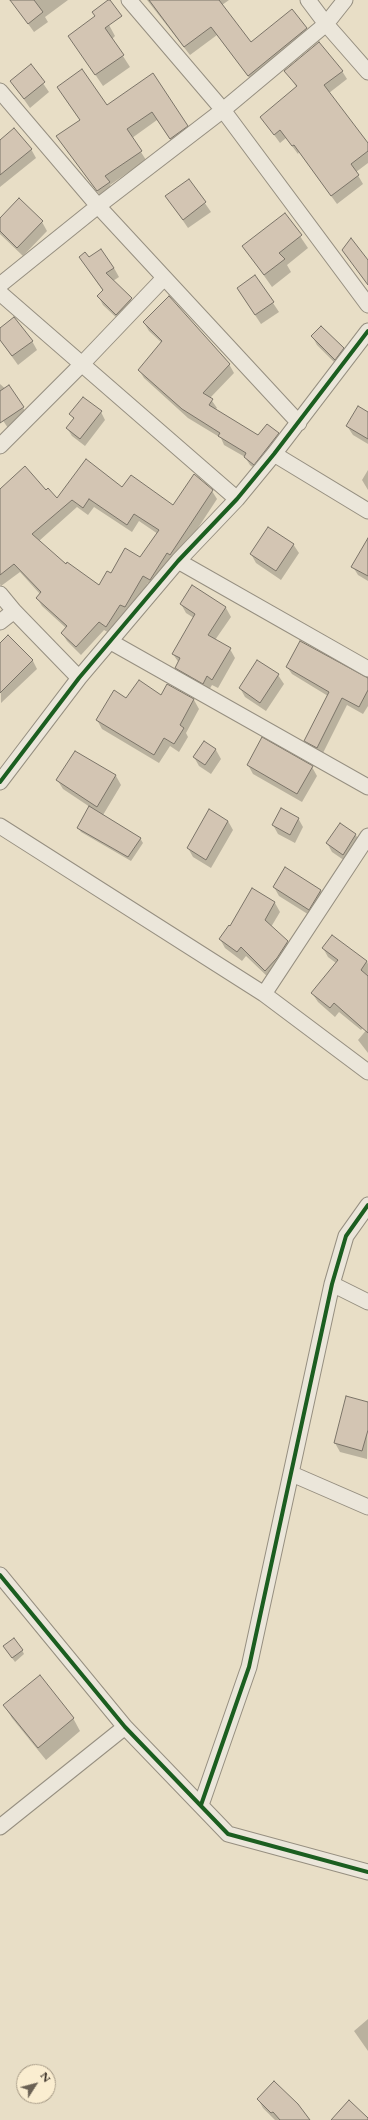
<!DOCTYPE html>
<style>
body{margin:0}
#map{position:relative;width:368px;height:2120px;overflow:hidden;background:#e8dec6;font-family:Cardo,serif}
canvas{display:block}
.north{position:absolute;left:16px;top:2064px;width:40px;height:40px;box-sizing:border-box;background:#faedd0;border:1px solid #a69a86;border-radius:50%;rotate:54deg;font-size:11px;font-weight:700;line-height:16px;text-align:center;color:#271e16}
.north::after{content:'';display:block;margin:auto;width:14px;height:18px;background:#6b6154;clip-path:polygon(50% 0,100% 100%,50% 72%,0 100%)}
</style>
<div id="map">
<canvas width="368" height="2120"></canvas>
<div class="north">N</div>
</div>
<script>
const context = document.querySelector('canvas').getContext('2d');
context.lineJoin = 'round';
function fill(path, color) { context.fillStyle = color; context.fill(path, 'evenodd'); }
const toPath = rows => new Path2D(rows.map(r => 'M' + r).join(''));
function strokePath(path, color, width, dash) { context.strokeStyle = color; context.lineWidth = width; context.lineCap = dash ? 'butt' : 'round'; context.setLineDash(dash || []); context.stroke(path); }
const shadow = toPath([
 [19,0,68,0,45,17,48,22,34,32,14,4],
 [147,0,229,0,222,5,251,44,292,10,311,37,254,84,217,35,190,55],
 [109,25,115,36,112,39,130,67,103,86,69,36],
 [31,66,49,92,30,108,11,81],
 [286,71,342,71,347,79,329,93,368,144,368,163,356,172,363,184,337,204,299,152,298,154,286,138,280,143,261,117,297,88],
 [153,75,192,135,176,148,157,120,132,138,146,160,110,185,114,191,103,199,57,137,80,120,63,96,107,107],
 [0,141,31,149,36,158,0,187],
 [189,180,211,212,188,228,167,197],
 [285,214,308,248,287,265,291,272,272,287,243,246],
 [0,219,42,222,47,231,23,256,0,234],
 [80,258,89,258,114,268,119,277,113,281,131,299,136,308,122,323,103,305,98,296,103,291],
 [255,276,279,312,261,324,243,297],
 [144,323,229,364,234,373,210,398,217,408,215,410,258,436,278,434,283,442,259,472,250,465,245,457,224,445,221,438,188,418,144,378,139,370,162,343,149,331],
 [0,329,32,341,37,350,18,365,0,340],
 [312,336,343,348,348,357,340,368,317,345],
 [0,384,17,399,28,415,8,428,0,416],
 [101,412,105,420,85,446,72,436,67,428,74,420,71,414],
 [368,413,368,444,353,435,347,426],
 [368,470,368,490,362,480],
 [122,488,173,506,212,491,217,499,175,563,155,587,148,583,130,615,111,634,104,630,81,655,67,641,62,633,66,628,42,606,37,598,40,594,20,572,1,586,0,584,0,492,46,492,57,499],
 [77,507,88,515,94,507,132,532,139,521,158,534,140,558,112,574,100,587,66,565,39,541],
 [368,540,368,581,358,575,353,567],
 [293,544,299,553,281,580,256,563,251,554],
 [181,604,226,608,231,617,215,640,230,649,235,658,218,688,212,685,208,692,181,677,176,668,179,663,173,654,194,618,186,613],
 [8,637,33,661,37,669,1,703,0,645],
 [258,661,278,675,284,684,266,711,245,697,240,688],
 [287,667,368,678,368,706,363,714,347,705,322,755,310,748,305,741,328,696,292,674],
 [167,685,194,700,199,709,186,733,188,737,179,752,170,746,159,763,102,729,97,720,126,700,161,697],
 [204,742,216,750,221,759,211,774,199,766,194,757],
 [75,752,116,776,121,785,103,815,140,838,143,843,131,861,81,832,78,828,90,807,63,789,58,781],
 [248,765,312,767,317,776,302,802,253,774],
 [298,818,303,827,295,843,278,834,273,825],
 [228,821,233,830,211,868,193,857,188,848],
 [355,834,361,843,348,863,332,852,327,843],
 [285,869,321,891,326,900,314,918,279,896,274,887],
 [252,890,275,903,280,912,271,927,287,942,292,951,270,979,246,956,242,961,225,948,220,939,230,927],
 [323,948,367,961,368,964,368,1022,361,1030,339,1012,335,1017,318,1002,312,993,336,963,328,957],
 [368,1028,368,1053,358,1040],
 [368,1403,367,1459,340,1452,335,1443],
 [22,1650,24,1654,15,1662,7,1651],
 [4,1705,73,1718,80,1731,46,1760,12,1718],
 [368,2019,368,2051,354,2031],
 [258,2099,309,2120,275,2120,263,2108]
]);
const building = toPath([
 [10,0,34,0,43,12,28,24,10,0],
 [108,0,110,0,122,16,105,28,124,55,95,75,68,36,95,16,92,12,108,0],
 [149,0,219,0,251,42,292,9,307,28,248,76,211,27,184,47,149,0],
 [319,42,343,71,324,85,368,143,368,151,351,164,359,175,331,196,294,145,292,146,280,130,274,135,260,117,297,86,284,71,319,42],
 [31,64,45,82,24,99,10,81,31,64],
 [82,69,107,105,153,73,188,126,170,139,152,112,127,129,142,151,105,176,110,182,97,191,56,136,80,120,57,87,82,69],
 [14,128,32,149,0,175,0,140,14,128],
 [189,179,206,202,183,220,165,196,189,179],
 [19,198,43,221,17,248,0,231,0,218,19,198],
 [285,213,302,235,279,253,285,259,264,275,242,246,285,213],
 [351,238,368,260,368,285,342,250,351,238],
 [101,249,114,268,106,273,132,298,116,315,97,296,103,290,79,257,85,252,89,257,101,249],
 [255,275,274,302,255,315,237,288,255,275],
 [169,296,230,364,203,393,213,399,209,405,258,435,267,424,279,433,254,465,244,457,246,453,218,436,220,433,182,409,138,370,162,341,143,322,169,296],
 [14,317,33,341,12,356,0,340,0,328,14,317],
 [321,326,344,348,335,360,311,336,321,326],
 [9,385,24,407,0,423,0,391,9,385],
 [83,397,102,411,80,439,66,428,74,418,69,414,83,397],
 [358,406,368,412,368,439,346,426,358,406],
 [86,459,122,487,131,475,173,505,194,474,213,490,170,555,167,553,150,580,143,576,125,607,120,605,106,627,99,622,76,647,61,633,67,626,36,598,41,592,14,564,0,575,0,489,25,466,46,490,48,488,57,498,86,459],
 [89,499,127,525,134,514,159,530,140,557,125,548,111,573,107,571,99,585,67,562,66,564,32,534,72,500,83,508,89,499],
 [268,527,294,544,276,571,250,554,268,527],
 [368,538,368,576,351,567,368,538],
 [192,585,226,607,208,635,231,648,212,680,207,676,203,684,175,668,180,658,172,654,195,614,180,604,192,585],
 [8,635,33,660,0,693,0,643,8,635],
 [300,641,368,678,368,690,359,707,342,698,317,748,304,741,329,692,286,667,300,641],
 [257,660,279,674,260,703,239,688,257,660],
 [139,680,161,695,167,684,194,699,180,725,184,728,174,744,164,738,154,755,96,720,114,690,126,698,139,680],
 [262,737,313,766,297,794,247,765,262,737],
 [204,741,216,749,205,765,193,757,204,741],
 [75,751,116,775,97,807,56,780,75,751],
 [89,806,141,838,128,857,77,828,89,806],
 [281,808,299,818,290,835,272,825,281,808],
 [209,809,228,821,206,860,187,848,209,809],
 [340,823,356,834,343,855,326,843,340,823],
 [285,867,321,890,309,910,273,887,285,867],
 [252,888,275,902,265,920,288,941,277,958,265,971,241,947,237,952,219,939,229,925,230,926,252,888],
 [332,935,367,961,361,970,368,976,368,1033,334,1003,330,1008,311,993,338,960,322,948,332,935],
 [346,1396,368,1402,368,1430,362,1451,334,1443,346,1396],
 [14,1638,23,1650,12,1658,3,1646,14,1638],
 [40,1675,74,1718,38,1748,3,1705,40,1675],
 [274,2081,298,2104,310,2120,280,2120,273,2112,271,2113,257,2099,274,2081],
 [349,2100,368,2118,368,2120,331,2120,349,2100]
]);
const street = toPath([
 [129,0,223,110,368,305],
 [345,0,326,24,368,72],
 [0,91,98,206,299,423],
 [0,285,98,206,223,110,326,24,308,0],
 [0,293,237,499],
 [0,446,82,364,164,278],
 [274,454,368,511],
 [178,561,368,669],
 [0,594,14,611,79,678],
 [0,622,14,611],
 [111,642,368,787],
 [0,782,79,678,178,561,237,499,274,454,368,331],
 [0,826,264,994,368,1072],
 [264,994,368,836],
 [332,1284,368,1302],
 [292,1474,368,1507],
 [0,1575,125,1727,228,1834,368,1872],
 [201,1805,249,1667,332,1284,346,1236,368,1205],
 [0,1827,125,1727]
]);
const cycleway = toPath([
 [0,782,79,678,178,561,237,499,274,454,368,331],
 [0,1575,125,1727,228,1834,368,1872],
 [201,1805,249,1667,332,1284,346,1236,368,1205]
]);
fill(shadow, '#0003');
fill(building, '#d3c5b3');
strokePath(building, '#7b7468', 1);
strokePath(street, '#968f80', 17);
strokePath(street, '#ebe6da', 15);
strokePath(cycleway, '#1b5e20', 4);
</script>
